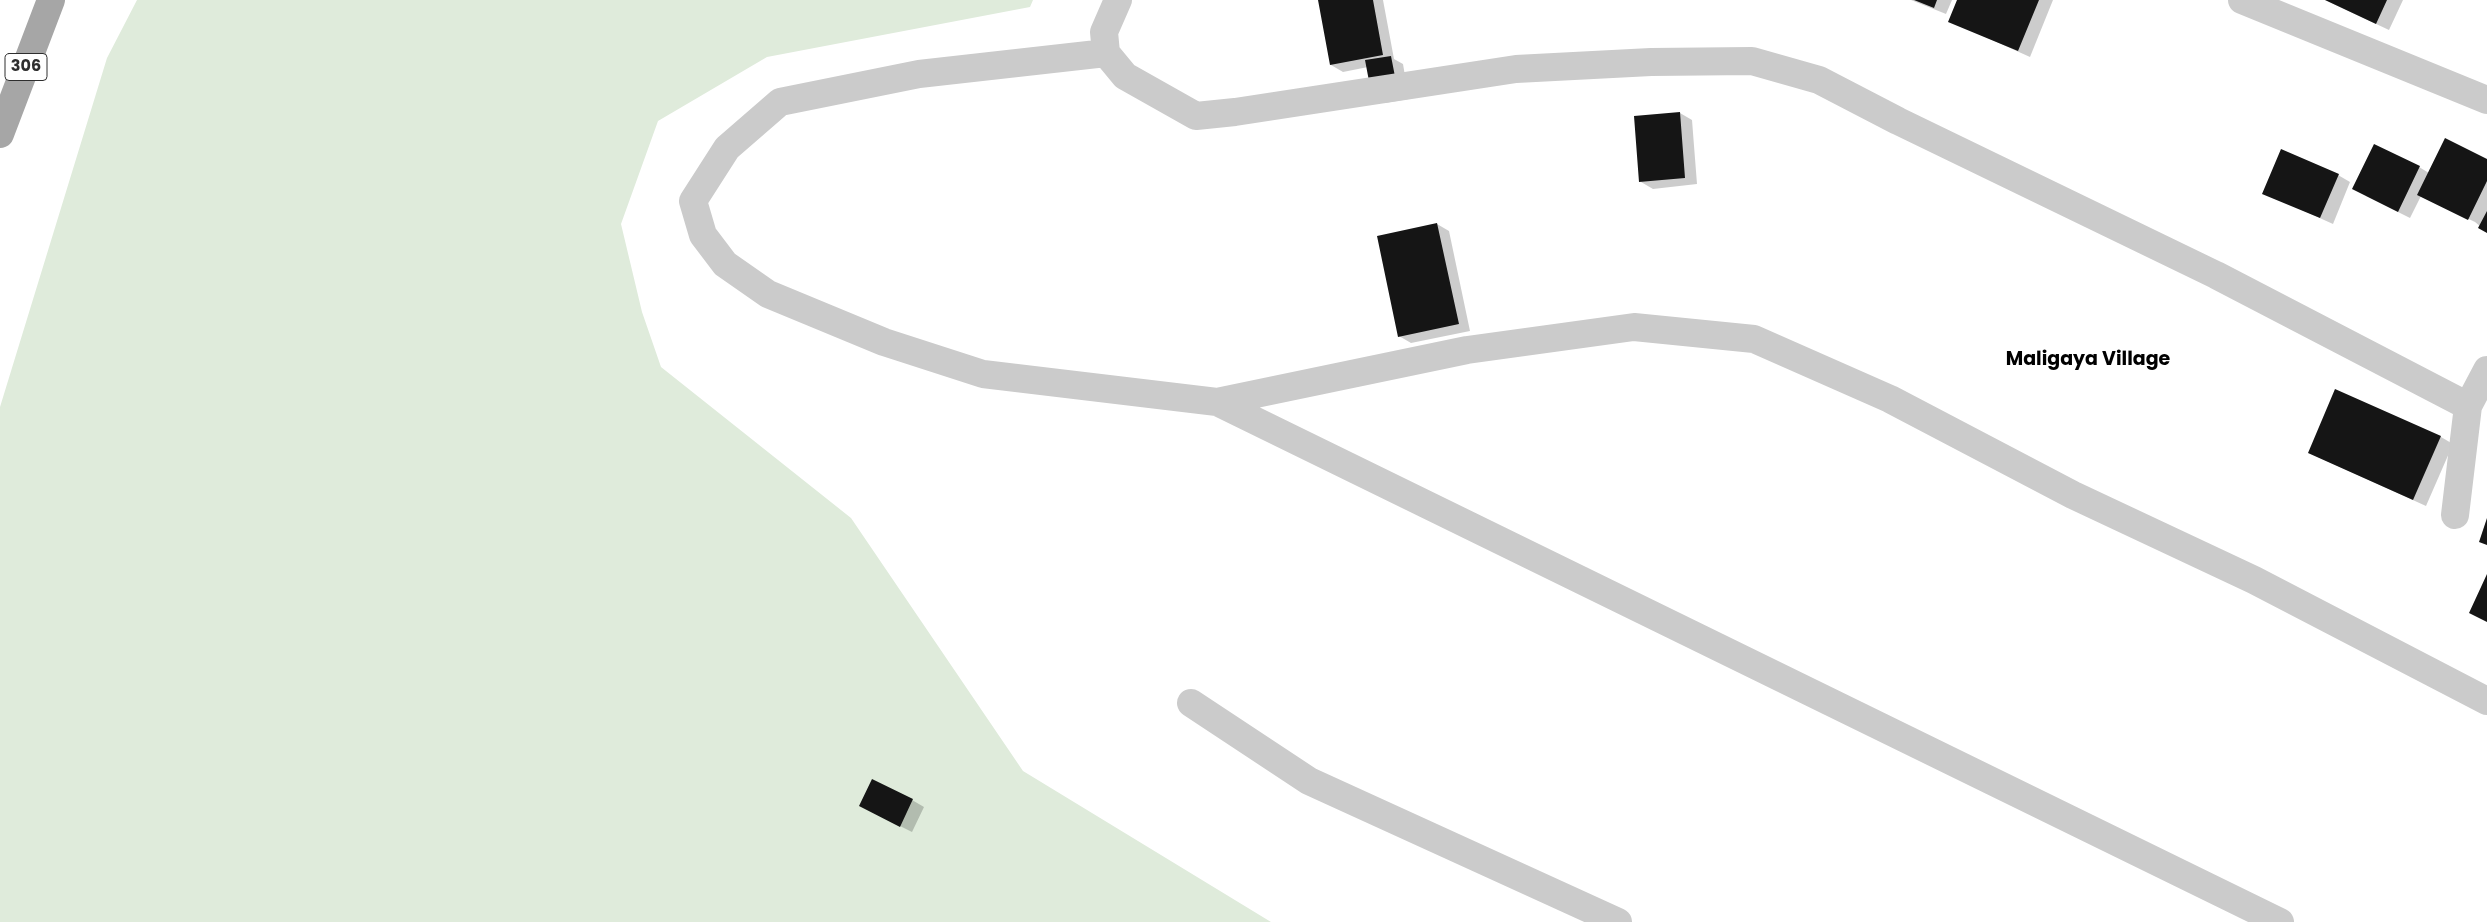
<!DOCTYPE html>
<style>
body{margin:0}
canvas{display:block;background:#fff}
</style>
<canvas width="2487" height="922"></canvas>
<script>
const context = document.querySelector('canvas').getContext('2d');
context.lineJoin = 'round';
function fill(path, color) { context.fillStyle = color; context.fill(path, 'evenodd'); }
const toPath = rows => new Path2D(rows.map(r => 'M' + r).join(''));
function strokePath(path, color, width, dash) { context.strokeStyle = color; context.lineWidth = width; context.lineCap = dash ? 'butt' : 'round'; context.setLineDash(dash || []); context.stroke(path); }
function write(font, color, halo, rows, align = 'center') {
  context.font = font + ' Poppins,sans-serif'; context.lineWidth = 5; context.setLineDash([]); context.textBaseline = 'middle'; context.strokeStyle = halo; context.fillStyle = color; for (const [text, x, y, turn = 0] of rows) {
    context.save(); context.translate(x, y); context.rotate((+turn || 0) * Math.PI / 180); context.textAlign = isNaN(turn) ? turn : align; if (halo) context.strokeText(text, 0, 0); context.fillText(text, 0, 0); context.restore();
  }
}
const green = toPath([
 [137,0,1033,0,1030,7,767,57,658,121,621,224,642,312,661,367,851,518,1023,771,1271,922,0,922,0,407,107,58]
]);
const shadow = toPath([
 [1320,0,1383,0,1394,59,1403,64,1409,99,1385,103,1373,96,1368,67,1343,72,1331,65],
 [1911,0,1952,0,1946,14],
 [1959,0,2053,0,2030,57,1950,21],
 [2325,0,2403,0,2389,30],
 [1680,113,1692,120,1697,184,1653,189,1641,182],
 [2487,160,2487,232,2475,222,2421,196,2410,218,2366,196,2419,167,2429,173],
 [2338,175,2350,182,2333,224,2264,193],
 [1437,224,1449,231,1470,331,1411,343,1399,336],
 [2441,437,2453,444,2426,506,2309,453],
 [912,800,924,807,912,832,872,812]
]);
const building = toPath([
 [1318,0,1373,0,1383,55,1330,65],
 [1914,0,1937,0,1934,8],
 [1957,0,2039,0,2018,51,1948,22],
 [2325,0,2387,0,2376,24],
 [1391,56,1398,92,1372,97,1365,60],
 [1680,112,1685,178,1639,182,1634,116],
 [2445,138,2487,159,2487,181,2468,220,2417,195],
 [2374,144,2420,166,2398,212,2352,189],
 [2281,149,2339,174,2320,218,2262,194],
 [2487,211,2487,233,2478,228],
 [1437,223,1459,324,1398,337,1377,236],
 [2335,389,2441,436,2413,500,2308,453],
 [2487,518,2487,545,2479,542],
 [2487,574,2487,622,2469,613],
 [872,779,913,799,900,827,859,806]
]);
const minor = toPath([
 [1118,0,1104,32,1106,53,919,74,780,102,727,148,693,201,703,235,725,264,768,294,884,342,983,374,1217,402,2280,922],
 [2242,0,2487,100],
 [1106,53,1125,76,1196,116,1235,112,1516,69,1651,62,1752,61,1819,80,1898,121,2216,275,2468,406],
 [1217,402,1467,350,1634,327,1754,339,1890,399,2073,495,2254,580,2487,701],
 [2455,515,2468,406,2487,370],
 [1191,703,1309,781,1618,922]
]);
const major = toPath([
 [0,134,51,0]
]);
const shields = [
 [26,67,42]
];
const shieldNames = [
 ["306",26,67]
];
const neighbourhoodNames = [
 ["Maligaya Village",2088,360]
];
fill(green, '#dfebdb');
fill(shadow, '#0003');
fill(building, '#151515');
strokePath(minor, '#cbcbcb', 28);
strokePath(major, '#a6a6a6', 28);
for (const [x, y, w] of shields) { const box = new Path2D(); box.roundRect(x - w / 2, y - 13.5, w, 27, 4); context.fillStyle = '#fff'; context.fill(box); strokePath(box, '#2e2e2e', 1); }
write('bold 16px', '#2e2e2e', null, shieldNames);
write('bold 19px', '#000', '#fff', neighbourhoodNames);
</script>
